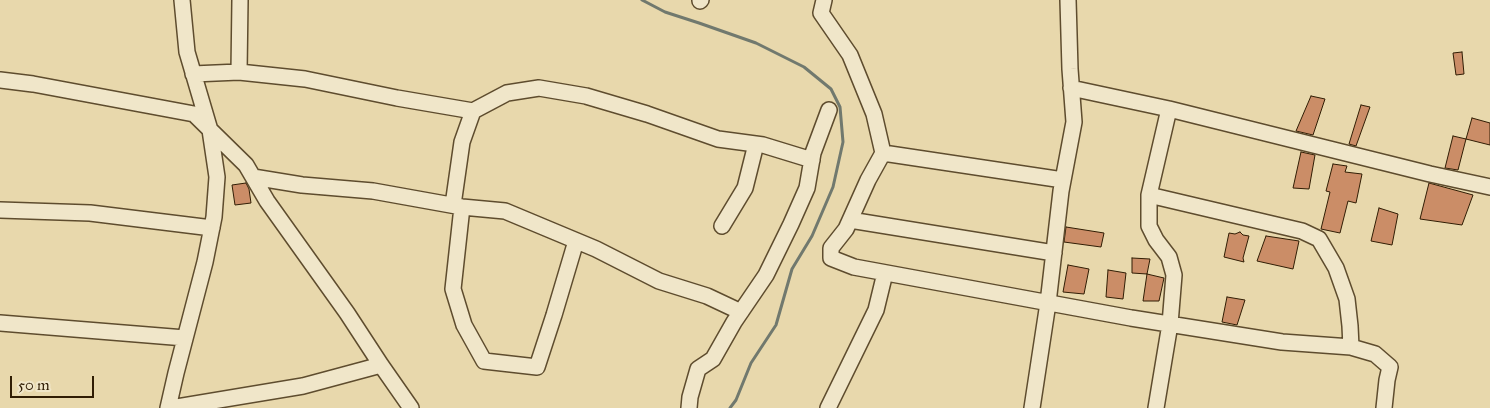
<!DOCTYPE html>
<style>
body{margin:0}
#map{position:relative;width:1490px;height:408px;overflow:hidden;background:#e8d8ac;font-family:"IM FELL Great Primer",serif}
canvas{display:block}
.scale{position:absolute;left:10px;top:376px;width:84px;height:22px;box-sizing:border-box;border:2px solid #301d04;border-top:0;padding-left:6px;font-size:15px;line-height:18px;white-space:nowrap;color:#301d04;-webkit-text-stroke:4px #f0e6c9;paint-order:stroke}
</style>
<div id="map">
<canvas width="1490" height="408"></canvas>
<div class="scale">50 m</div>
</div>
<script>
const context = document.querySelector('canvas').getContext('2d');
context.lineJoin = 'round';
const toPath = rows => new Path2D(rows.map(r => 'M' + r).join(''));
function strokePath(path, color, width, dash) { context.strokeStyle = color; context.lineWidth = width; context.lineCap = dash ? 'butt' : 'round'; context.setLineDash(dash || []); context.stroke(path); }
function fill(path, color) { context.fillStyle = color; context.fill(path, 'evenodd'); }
const stream = toPath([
 [642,0,665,12,699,23,756,43,804,67,831,89,840,107,843,142,833,187,812,236,792,269,776,325,751,363,736,400,730,408]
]);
const building = toPath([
 [1462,52,1464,74,1456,75,1453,53,1462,52],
 [1311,96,1325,99,1313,135,1296,131,1311,96],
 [1361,105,1370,107,1356,146,1349,144,1361,105],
 [1472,118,1490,123,1490,145,1466,139,1472,118],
 [1453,136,1466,139,1458,170,1445,168,1453,136],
 [1301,152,1315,155,1309,189,1293,188,1301,152],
 [1333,164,1347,166,1345,172,1362,174,1356,203,1348,201,1340,233,1321,229,1330,192,1326,191,1333,164],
 [246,183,249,189,251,203,235,205,232,185,246,183],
 [1429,183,1473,195,1462,225,1420,219,1429,183],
 [1379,208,1398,214,1392,245,1371,241,1379,208],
 [1066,227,1104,233,1101,247,1064,242,1066,227],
 [1240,232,1243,235,1249,236,1243,258,1244,262,1224,257,1229,233,1235,234,1240,232],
 [1266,236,1299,241,1293,269,1257,261,1266,236],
 [1132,258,1150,259,1147,274,1132,273,1132,258],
 [1068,265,1089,269,1084,294,1063,292,1068,265],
 [1108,270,1126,273,1123,299,1106,297,1108,270],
 [1147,274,1164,278,1159,301,1143,301,1147,274],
 [1227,297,1245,300,1237,325,1222,322,1227,297]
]);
const minor = toPath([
 [824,0,821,13,850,55,874,114,883,153,868,180,846,229,831,248,831,258,854,267,1131,318,1282,342,1351,347,1375,354,1390,367,1387,380,1384,408],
 [700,1,701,0],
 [239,72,305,79,397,98,473,111,462,142,453,205],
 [193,74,239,72,240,0],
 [0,80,33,84,194,114,246,165,267,201,347,313,381,365,411,408],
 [1071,88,1169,109,1430,174,1490,187],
 [1169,109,1149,195,1302,231,1319,239,1336,268,1347,299,1350,326,1351,347],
 [473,111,507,93,539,88,586,96,647,114,718,139,763,145,812,160],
 [883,153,1063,180],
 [253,177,302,185,373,191,462,207,505,211,596,249,659,281,707,296,741,312],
 [1149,195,1149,226,1156,240,1169,257,1174,275,1170,324,1156,408],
 [462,207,453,289,464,325,484,361,537,367,554,315,576,241],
 [0,210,90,213,212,228],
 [850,220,1054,253],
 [722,226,745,188,756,144],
 [0,323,185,338],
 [168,408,176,373,205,262,214,217,217,177,210,130,187,52,182,0],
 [171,408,303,386,381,365],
 [689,408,690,397,698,369,713,359,734,322,766,275,791,224,807,188,813,153,829,110],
 [828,408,876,310,885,273],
 [1032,408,1048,303,1061,191,1074,122,1070,69,1068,0]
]);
strokePath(stream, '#71796e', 3);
fill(building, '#cb8d67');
strokePath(building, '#301d04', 1);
strokePath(minor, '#5e4c2e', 18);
strokePath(minor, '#f0e6c9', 15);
</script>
